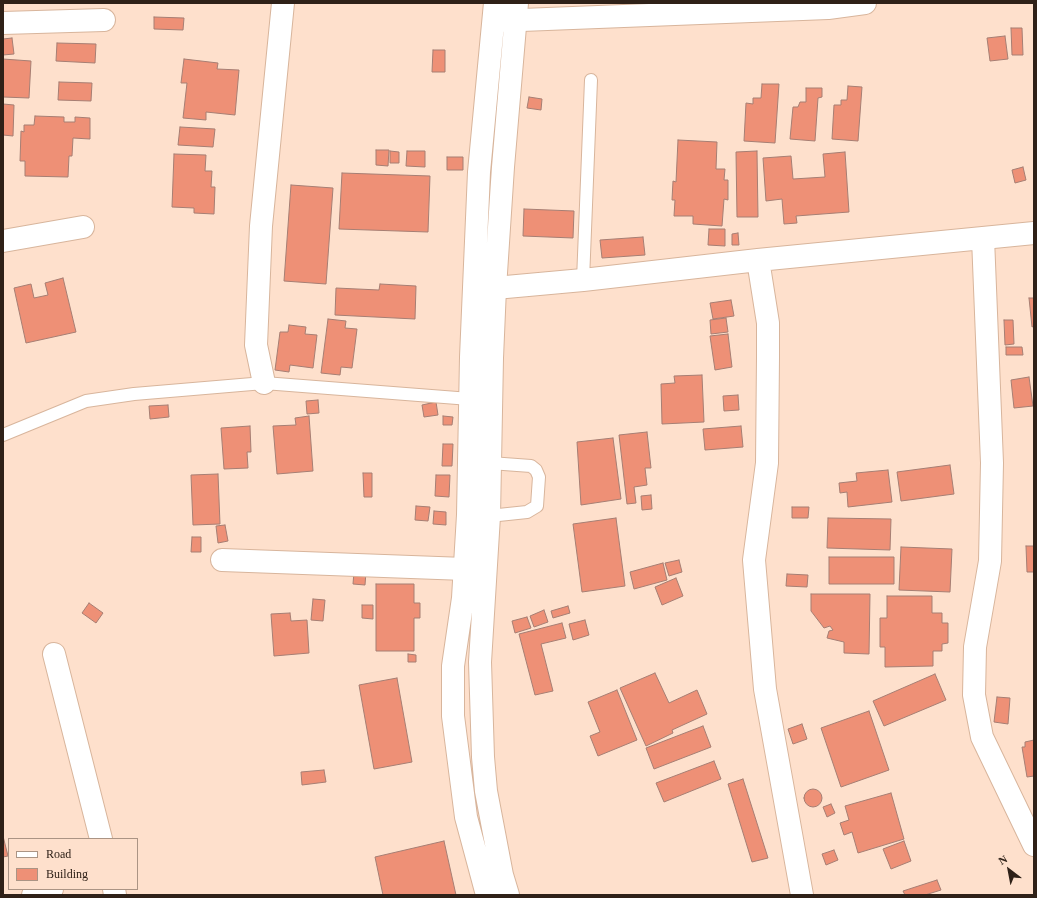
<!DOCTYPE html>
<style>
body{margin:0}
#map{position:relative;width:1037px;height:898px;overflow:hidden;background:#fee0cc;font-family:Georgia,serif}
canvas{display:block}
.frame{position:absolute;inset:0;border:4px solid #2f2118;pointer-events:none}
.legend{position:absolute;left:8px;top:838px;width:130px;height:52px;box-sizing:border-box;background:#fee0cc;border:1px solid #ab9484;margin:0;padding:5px 7px;list-style:none;font-size:12px;color:#2f2118}
.legend li{display:flex;align-items:center;gap:8px;height:20px}
.legend b{width:20px;border:1px solid #ab9484}
.north{position:absolute;left:989px;top:850px;width:40px;height:40px;-webkit-text-stroke:3px #fee0cc;paint-order:stroke;rotate:328deg;font-size:11px;font-weight:700;line-height:16px;text-align:center;color:#2f2118}
.north::after{content:'';display:block;margin:auto;width:14px;height:18px;background:#2f2118;clip-path:polygon(50% 0,100% 100%,50% 72%,0 100%)}
</style>
<div id="map">
<canvas width="1037" height="898"></canvas>
<div class="frame"></div>
<ul class="legend">
<li><b style="height:5px;background:#fff"></b>Road</li>
<li><b style="height:11px;background:#ee9076"></b>Building</li>
</ul>
<div class="north">N</div>
</div>
<script>
const context = document.querySelector('canvas').getContext('2d');
context.lineJoin = 'round';
function fill(path, color) { context.fillStyle = color; context.fill(path, 'evenodd'); }
const toPath = rows => new Path2D(rows.map(r => 'M' + r).join(''));
function strokePath(path, color, width, dash) { context.strokeStyle = color; context.lineWidth = width; context.lineCap = dash ? 'butt' : 'round'; context.setLineDash(dash || []); context.stroke(path); }
const building = toPath([
 [154,17,184,18,183,30,154,29,154,17],
 [1011,28,1022,28,1023,55,1012,55,1011,28],
 [1005,36,1008,59,990,61,987,38,1005,36],
 [12,38,14,54,3,55,3,39,12,38],
 [57,43,96,44,95,63,56,61,57,43],
 [433,50,445,50,445,72,432,72,433,50],
 [3,59,31,61,29,98,3,97,3,59],
 [184,59,218,63,217,69,239,70,235,115,206,112,206,120,183,118,187,83,181,83,184,59],
 [59,82,92,83,91,101,58,100,59,82],
 [762,84,779,84,775,143,744,141,746,103,753,104,753,98,761,98,762,84],
 [848,86,862,87,858,141,832,139,834,105,841,105,841,100,847,100,848,86],
 [806,88,822,88,822,97,818,98,815,141,790,139,793,107,798,107,800,102,806,102,806,88],
 [529,97,542,99,541,110,527,108,529,97],
 [3,104,14,105,13,136,3,135,3,104],
 [35,116,64,117,64,122,75,122,75,117,90,118,90,139,73,138,72,156,69,156,68,177,25,176,25,161,20,161,21,131,24,132,24,125,34,125,35,116],
 [180,127,215,129,213,147,178,145,180,127],
 [678,140,717,142,716,169,725,169,724,180,728,180,728,200,724,199,722,226,693,224,693,216,674,216,675,200,672,200,673,181,676,182,678,140],
 [376,150,389,150,388,166,376,165,376,150],
 [390,151,399,152,399,163,390,163,390,151],
 [407,151,425,151,425,167,406,166,407,151],
 [757,151,758,217,737,217,736,152,757,151],
 [845,152,849,212,796,216,797,223,784,224,782,199,766,201,763,158,791,156,793,179,825,177,823,154,845,152],
 [174,154,206,155,205,171,212,171,211,187,215,187,214,214,194,213,194,208,172,207,174,154],
 [447,157,463,157,463,170,447,170,447,157],
 [1023,167,1026,180,1015,183,1012,170,1023,167],
 [342,173,430,176,428,232,339,229,342,173],
 [291,185,333,188,326,284,284,281,291,185],
 [524,209,574,211,573,238,523,236,524,209],
 [709,229,725,229,725,246,708,245,709,229],
 [738,233,739,245,732,245,732,234,738,233],
 [643,237,645,255,602,258,600,240,643,237],
 [63,278,76,332,26,343,14,288,31,284,34,298,48,295,45,283,63,278],
 [380,284,416,286,415,319,335,315,336,288,379,290,380,284],
 [1029,298,1034,298,1034,326,1032,327,1029,298],
 [731,300,734,316,713,319,710,303,731,300],
 [726,318,728,332,711,334,710,320,726,318],
 [328,319,346,321,345,328,357,329,352,368,341,367,340,375,321,373,328,319],
 [1004,320,1013,320,1014,344,1005,345,1004,320],
 [289,325,306,327,305,334,317,335,313,368,290,365,289,372,275,370,280,332,288,332,289,325],
 [728,334,732,367,715,370,710,336,728,334],
 [1006,347,1022,347,1023,355,1006,355,1006,347],
 [702,375,704,422,662,424,661,384,675,383,674,376,702,375],
 [1029,377,1033,406,1014,408,1011,380,1029,377],
 [738,395,739,410,724,411,723,396,738,395],
 [318,400,319,413,307,414,306,401,318,400],
 [436,402,438,415,424,417,422,405,436,402],
 [168,405,169,417,150,419,149,406,168,405],
 [309,416,313,471,277,474,273,426,296,425,295,418,309,416],
 [443,416,453,417,452,425,443,425,443,416],
 [250,426,251,452,247,452,248,468,224,469,221,428,250,426],
 [741,426,743,447,705,450,703,429,741,426],
 [647,432,651,468,645,468,647,485,634,487,636,503,627,504,619,435,647,432],
 [613,438,621,499,581,505,577,442,613,438],
 [443,444,453,444,452,466,442,466,443,444],
 [950,465,954,494,901,501,897,472,950,465],
 [888,470,892,502,848,507,847,492,840,493,839,483,857,481,856,473,888,470],
 [363,473,372,473,372,497,364,497,363,473],
 [218,474,220,524,193,525,191,475,218,474],
 [436,475,450,475,449,497,435,496,436,475],
 [651,495,652,509,642,510,641,496,651,495],
 [416,506,430,507,428,521,415,520,416,506],
 [792,507,809,507,808,518,792,518,792,507],
 [434,511,446,512,446,525,433,524,434,511],
 [616,518,625,586,582,592,573,524,616,518],
 [828,518,891,519,890,550,827,548,828,518],
 [225,525,228,541,218,543,216,526,225,525],
 [192,537,201,537,201,552,191,552,192,537],
 [1026,546,1034,546,1034,572,1027,572,1026,546],
 [901,547,952,549,950,592,899,590,901,547],
 [829,557,894,557,894,584,829,584,829,557],
 [679,560,682,572,669,576,665,563,679,560],
 [663,563,667,580,634,589,630,572,663,563],
 [354,572,366,572,365,585,353,584,354,572],
 [787,574,808,575,807,587,786,586,787,574],
 [676,578,683,596,662,605,655,587,676,578],
 [376,584,414,584,414,603,420,603,420,618,414,618,414,651,376,651,376,584],
 [811,594,870,594,869,654,844,653,844,642,827,638,829,631,833,630,830,626,824,628,811,611,811,594],
 [887,596,932,596,932,613,942,613,942,623,948,623,948,643,942,644,942,651,933,651,933,666,885,667,885,647,880,647,880,618,887,618,887,596],
 [313,599,325,600,323,621,311,620,313,599],
 [89,603,103,613,96,623,82,613,89,603],
 [362,605,373,605,373,619,362,618,362,605],
 [568,606,570,613,553,618,551,611,568,606],
 [544,610,548,622,534,627,530,616,544,610],
 [290,613,291,621,307,620,309,653,274,656,271,614,290,613],
 [527,617,531,628,515,633,512,621,527,617],
 [585,620,589,635,573,640,569,624,585,620],
 [562,623,566,638,541,644,553,691,535,695,519,634,562,623],
 [408,654,416,655,416,662,408,662,408,654],
 [655,673,669,703,697,690,707,714,672,730,673,733,646,746,620,688,655,673],
 [935,674,946,700,884,726,873,701,935,674],
 [397,678,412,762,374,769,359,685,397,678],
 [617,690,637,740,598,756,590,736,600,732,588,702,617,690],
 [997,697,1010,698,1008,724,994,722,997,697],
 [869,711,889,770,841,787,821,728,869,711],
 [802,724,807,739,793,744,788,729,802,724],
 [703,726,711,747,654,769,646,748,703,726],
 [1034,740,1034,776,1027,777,1022,747,1025,747,1025,742,1034,740],
 [714,761,721,779,664,802,656,783,714,761],
 [324,770,326,782,302,785,301,772,324,770],
 [743,779,768,858,752,862,728,784,743,779],
 '804 798a9 9 0 1 1 18 0a9 9 0 1 1-18 0Z',
 [891,793,904,839,858,853,852,832,844,835,840,823,849,820,845,806,891,793],
 [831,804,835,813,827,817,823,807,831,804],
 [3,836,8,856,3,857,3,836],
 [444,841,456,895,383,895,375,857,444,841],
 [904,841,911,861,891,869,883,849,904,841],
 [834,850,838,860,826,865,822,854,834,850],
 [937,880,941,890,925,895,905,895,903,891,937,880]
]);
const service = toPath([
 [583,280,591,80],
 [3,435,86,401,134,394,264,383,470,399],
 [489,516,527,512,537,506,539,477,536,470,531,466,490,463]
]);
const minor = toPath([
 [496,21,828,8,865,3],
 [3,23,104,20],
 [983,238,992,463,990,561,975,647,974,695,982,737,1034,845],
 [3,241,83,227],
 [758,260,768,323,768,357,767,463,754,560,765,689,802,895],
 [495,288,583,280,758,260,1034,233],
 [264,383,256,345,261,226,283,3],
 [222,560,465,569],
 [54,654,101,839],
 [114,889,115,895],
 [33,895,52,889]
]);
const tertiary = toPath([
 [487,895,466,817,453,716,453,666,463,598,468,515,471,357,479,172,495,3],
 [508,895,502,875,486,791,483,757,480,662,489,516,492,358,495,288,503,167,517,3]
]);
fill(building, '#ee9076');
strokePath(building, '#a67e73', 1);
strokePath(service, '#d8b59c', 14);
strokePath(minor, '#d8b59c', 24);
strokePath(tertiary, '#d8b59c', 24);
strokePath(service, '#fff', 12);
strokePath(minor, '#fff', 22);
strokePath(tertiary, '#fff', 22);
</script>
